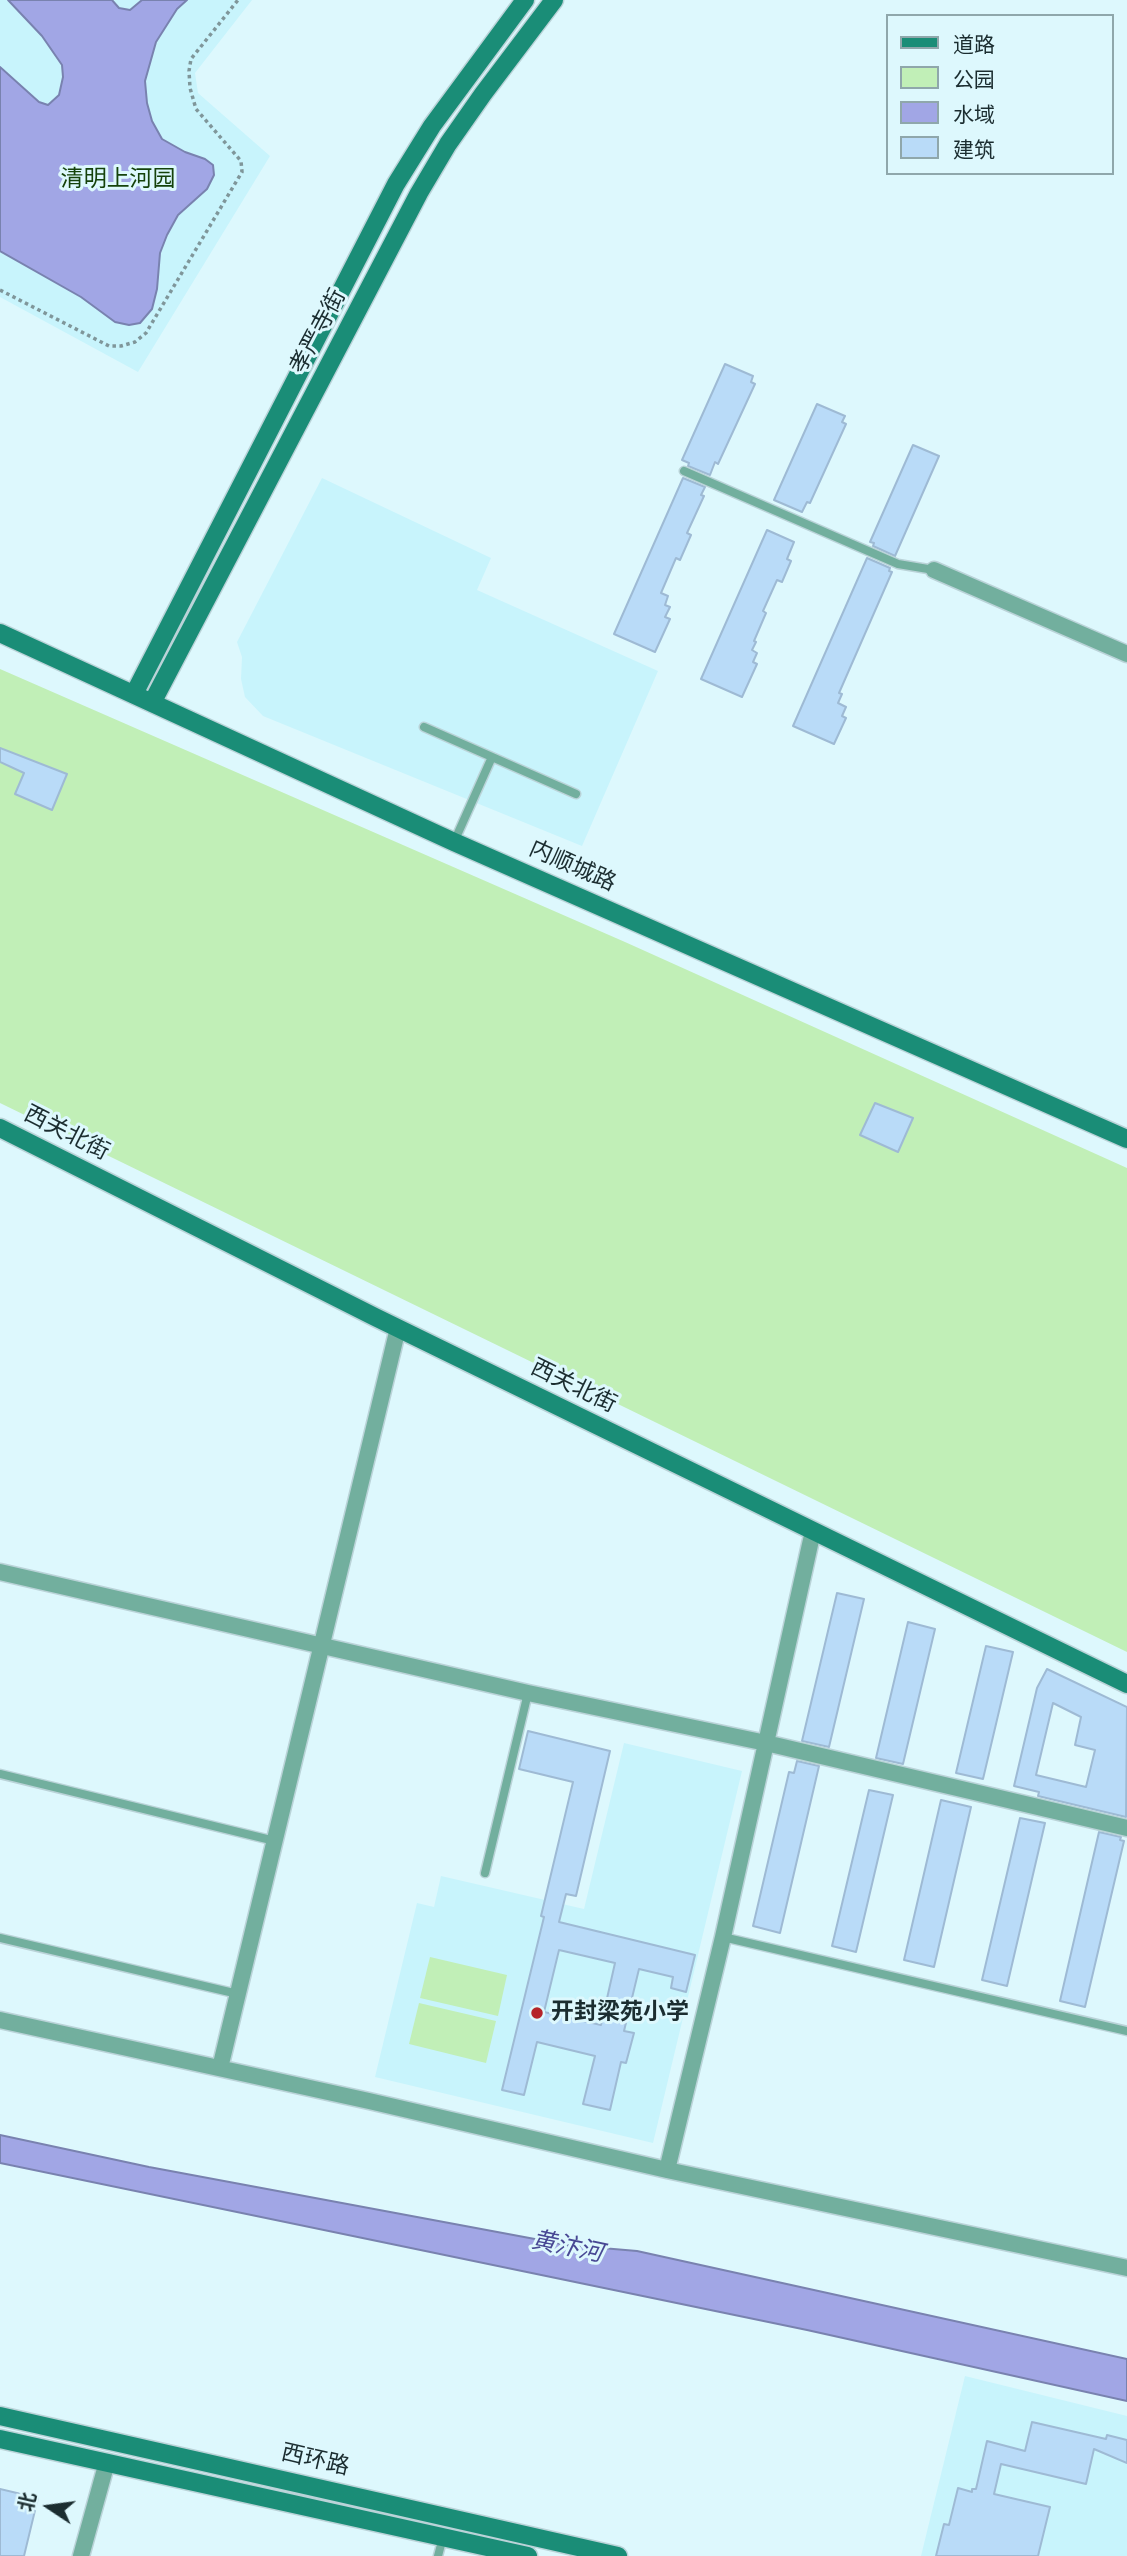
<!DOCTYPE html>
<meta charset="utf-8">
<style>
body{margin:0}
#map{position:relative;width:1127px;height:2556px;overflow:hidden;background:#ddf8fd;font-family:"Sofia Sans Condensed","Noto Sans SC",sans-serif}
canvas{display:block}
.legend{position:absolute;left:886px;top:14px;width:228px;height:161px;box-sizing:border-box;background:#ddf8fd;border:2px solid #8fa7ab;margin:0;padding:9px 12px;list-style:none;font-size:21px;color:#1b2d30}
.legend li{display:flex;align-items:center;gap:14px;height:35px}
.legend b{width:35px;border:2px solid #8fa7ab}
.north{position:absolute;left:14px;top:2472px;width:70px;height:70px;-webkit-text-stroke:5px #ddf8fd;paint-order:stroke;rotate:283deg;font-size:19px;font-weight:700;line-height:28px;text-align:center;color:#1b2d30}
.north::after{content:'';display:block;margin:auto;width:24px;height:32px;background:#1b2d30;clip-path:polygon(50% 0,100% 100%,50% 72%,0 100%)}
</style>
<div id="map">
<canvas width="1127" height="2556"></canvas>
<ul class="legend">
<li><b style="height:9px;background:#1a8d77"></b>道路</li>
<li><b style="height:19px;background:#c1efb7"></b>公园</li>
<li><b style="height:19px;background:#a1a6e5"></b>水域</li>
<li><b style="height:19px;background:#b9dbf8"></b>建筑</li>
</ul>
<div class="north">北</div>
</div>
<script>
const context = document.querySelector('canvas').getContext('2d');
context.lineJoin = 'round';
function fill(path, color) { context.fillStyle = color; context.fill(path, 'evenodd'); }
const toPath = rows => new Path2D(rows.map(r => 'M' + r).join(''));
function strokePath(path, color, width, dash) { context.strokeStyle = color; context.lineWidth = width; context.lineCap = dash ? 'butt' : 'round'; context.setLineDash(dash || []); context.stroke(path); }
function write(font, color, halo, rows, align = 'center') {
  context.font = font + ' "Sofia Sans Condensed","Noto Sans SC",sans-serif'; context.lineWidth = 6; context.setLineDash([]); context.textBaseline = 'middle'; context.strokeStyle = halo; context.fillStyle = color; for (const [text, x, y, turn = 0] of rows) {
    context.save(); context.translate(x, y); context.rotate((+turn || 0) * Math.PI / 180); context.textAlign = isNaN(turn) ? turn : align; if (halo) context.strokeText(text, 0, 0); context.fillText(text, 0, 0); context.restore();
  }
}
const built = toPath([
 [0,0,252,0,195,73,198,93,270,156,138,372,0,297],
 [322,478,491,558,477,590,658,671,582,846,263,716,245,697,241,679,242,657,237,642],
 [624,1743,742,1771,653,2143,375,2077,417,1903,434,1907,441,1876,584,1909],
 [965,2376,1127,2416,1127,2556,921,2556]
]);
const green = toPath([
 [0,669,625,942,1127,1168,1127,1652,0,1103],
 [430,1957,507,1975,498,2016,420,1998],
 [419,2003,496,2021,486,2063,409,2044]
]);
const water = toPath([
 [8,0,112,0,119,8,130,10,142,0,187,0,177,9,156,42,145,81,147,103,152,121,162,139,185,152,205,159,213,165,214,175,207,189,178,215,167,235,160,253,157,289,152,309,140,323,129,325,115,322,81,297,0,251,0,67,39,102,48,105,59,95,63,77,62,65,42,36,8,0],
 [0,2135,149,2167,567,2245,637,2251,1127,2359,1127,2401,807,2330,0,2163,0,2135]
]);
const building = toPath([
 [725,364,753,376,751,382,755,384,718,464,715,462,710,475,688,466,689,463,682,460,725,364],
 [817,404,845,416,842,422,846,424,810,503,807,502,802,512,774,500,817,404],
 [913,445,939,456,895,556,873,546,874,543,870,542,913,445],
 [683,478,705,487,701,495,704,496,687,533,691,535,680,560,676,558,661,593,668,596,665,605,670,607,665,617,670,619,655,652,614,634,683,478],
 [767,530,794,542,787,559,791,561,782,582,777,580,763,611,766,613,754,641,756,642,752,650,757,653,753,662,757,664,742,697,701,679,767,530],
 [867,558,890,568,889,571,892,572,839,693,842,694,838,703,846,707,842,716,846,718,834,744,793,726,867,558],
 [0,748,67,774,52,810,15,794,24,773,0,762,0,748],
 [875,1103,913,1118,898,1152,860,1135,875,1103],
 [837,1593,864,1599,829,1747,802,1741,837,1593],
 [908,1622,935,1629,903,1764,876,1758,908,1622],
 [986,1646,1013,1652,983,1779,956,1773,986,1646],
 [1047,1669,1127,1707,1126,1817,1038,1796,1039,1792,1014,1786,1037,1688,1047,1669],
 [1053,1703,1081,1717,1075,1745,1095,1750,1086,1787,1036,1775,1053,1703],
 [528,1731,610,1751,576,1896,566,1894,559,1922,695,1955,686,1992,671,1988,673,1977,639,1969,624,2031,634,2033,626,2063,621,2062,610,2110,583,2104,595,2056,537,2042,524,2095,502,2090,544,1917,541,1916,573,1782,519,1769,528,1731],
 [559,1950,615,1963,601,2025,544,2012,559,1950],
 [797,1761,819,1766,780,1933,753,1926,789,1772,794,1773,797,1761],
 [869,1790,893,1795,856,1952,832,1946,869,1790],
 [941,1800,971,1807,934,1967,904,1960,941,1800],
 [1020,1818,1045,1823,1007,1986,982,1980,1020,1818],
 [1099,1832,1121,1837,1120,1840,1124,1841,1085,2007,1060,2001,1099,1832],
 [1032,2422,1106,2439,1107,2435,1127,2440,1127,2463,1094,2449,1086,2484,1001,2464,994,2494,1050,2507,1038,2556,936,2556,944,2524,949,2525,958,2488,972,2492,972,2489,976,2489,987,2441,1025,2451,1032,2422],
 [0,2489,38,2498,24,2556,0,2556,0,2489]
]);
const path = toPath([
 [0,290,109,346,121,346,135,342,146,333,242,172,241,161,196,109,190,88,189,71,191,59,238,0]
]);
const lane = toPath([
 [684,471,898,564,934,570],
 [424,727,576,794],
 [454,842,492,757],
 [0,1774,275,1841],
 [485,1873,528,1693],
 [723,1937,1127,2031],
 [0,1938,238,1994],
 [438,2556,443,2537]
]);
const street = toPath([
 [934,570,1127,654],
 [0,1572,528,1693,766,1743,1127,1828],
 [0,2020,369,2101,667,2170,1127,2268],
 [220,2068,398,1328],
 [667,2170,723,1937,813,1531],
 [81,2556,107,2462]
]);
const secondary = toPath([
 [0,633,454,842,1127,1139],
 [134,694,396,184,432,126,525,0],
 [152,703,419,193,448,144,483,94,554,0],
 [0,1128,375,1317,1127,1684],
 [0,2416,618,2556],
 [0,2439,528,2556]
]);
const markers = [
 [537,2013,7,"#b52429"]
];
const parkNames = [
 ["清明上河园",118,180]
];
const streetNames = [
 ["孝严寺街",319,332,-62],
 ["内顺城路",572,867,24],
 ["西关北街",66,1134,27],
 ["西关北街",573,1387,26],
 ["西环路",315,2461,13]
];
const poiNames = [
 ["开封梁苑小学",551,2013]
];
const waterNames = [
 ["黄汴河",567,2248,12]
];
fill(built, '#c8f4fc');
fill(green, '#c1efb7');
fill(water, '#a1a6e5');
strokePath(water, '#7982af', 2);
fill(building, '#b9dbf8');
strokePath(building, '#9ebad4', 2);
strokePath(lane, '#bad3d8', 11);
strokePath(street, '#bad3d8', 19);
strokePath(secondary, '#bad3d8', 21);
strokePath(path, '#7f969a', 3.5, [3.5, 3.5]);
strokePath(lane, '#72af9e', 8);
strokePath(street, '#72af9e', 16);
strokePath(secondary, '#1a8d77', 18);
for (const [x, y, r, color] of markers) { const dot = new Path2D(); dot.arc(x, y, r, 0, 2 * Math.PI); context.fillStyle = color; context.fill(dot); strokePath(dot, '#ddf8fd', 2.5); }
write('23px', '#15420b', '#ddf8fd', parkNames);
write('23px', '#1b2d30', '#ddf8fd', streetNames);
write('bold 23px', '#1b2d30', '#ddf8fd', poiNames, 'left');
write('italic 24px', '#484894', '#ddf8fd', waterNames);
</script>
